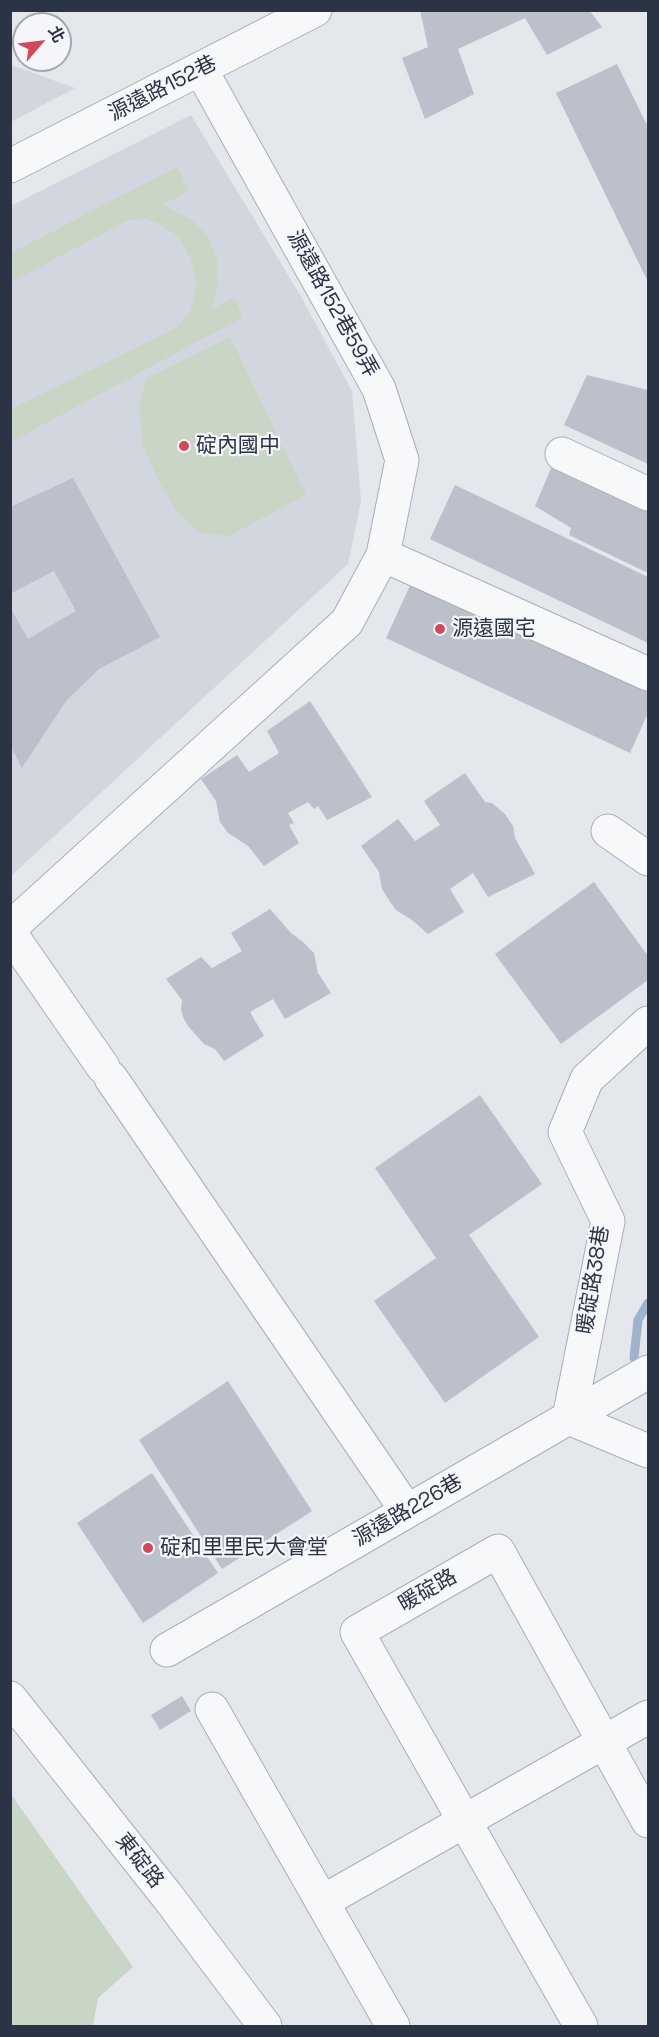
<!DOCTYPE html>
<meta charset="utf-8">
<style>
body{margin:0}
#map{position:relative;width:659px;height:2037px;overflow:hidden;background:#e4e7ec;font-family:"Space Grotesk","Noto Sans TC",sans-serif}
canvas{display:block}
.frame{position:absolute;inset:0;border:12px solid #2b3445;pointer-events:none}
.north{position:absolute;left:12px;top:12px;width:60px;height:60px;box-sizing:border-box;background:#f4f6f9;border:2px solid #a4a8b1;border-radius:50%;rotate:62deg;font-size:16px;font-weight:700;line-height:24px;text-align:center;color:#2b3445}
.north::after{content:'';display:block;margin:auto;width:21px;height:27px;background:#d1495b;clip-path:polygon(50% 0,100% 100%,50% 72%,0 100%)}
</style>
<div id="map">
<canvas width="659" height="2037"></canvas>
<div class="frame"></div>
<div class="north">北</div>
</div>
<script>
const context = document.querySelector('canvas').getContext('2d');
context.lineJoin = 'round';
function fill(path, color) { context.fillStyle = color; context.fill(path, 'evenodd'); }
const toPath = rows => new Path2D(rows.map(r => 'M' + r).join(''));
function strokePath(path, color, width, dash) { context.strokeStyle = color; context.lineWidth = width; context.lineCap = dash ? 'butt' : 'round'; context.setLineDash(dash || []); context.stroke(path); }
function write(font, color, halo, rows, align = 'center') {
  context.font = font + ' "Space Grotesk","Noto Sans TC",sans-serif'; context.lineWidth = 4.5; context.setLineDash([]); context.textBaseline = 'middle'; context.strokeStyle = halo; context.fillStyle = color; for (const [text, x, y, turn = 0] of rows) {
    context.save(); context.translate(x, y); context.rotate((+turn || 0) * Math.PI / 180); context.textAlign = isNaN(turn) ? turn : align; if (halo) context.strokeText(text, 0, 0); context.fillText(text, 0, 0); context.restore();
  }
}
const built = toPath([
 [11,65,75,88,11,122],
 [191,115,299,293,352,391,361,501,348,564,11,876,11,206]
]);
const green = toPath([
 [177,167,189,191,162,205,192,220,207,235,217,259,218,284,212,309,234,297,243,317,11,442,11,409,176,328,191,310,197,283,190,258,178,236,159,224,145,219,129,220,11,282,11,253],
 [230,337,306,495,229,536,201,533,179,514,159,482,143,445,139,405,147,378],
 [10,1793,133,1967,98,1998,93,2026,11,2026]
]);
const stream = toPath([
 [634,1358,638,1320,648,1303]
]);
const building = toPath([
 [420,10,589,10,602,27,547,55,525,18,458,49,474,94,425,119,402,58,428,47],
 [617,64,648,127,648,282,556,93],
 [587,375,648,390,648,464,564,425],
 [552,466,648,508,648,573,569,535,571,528,535,506],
 [73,478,160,637,99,669,66,701,22,768,10,745,10,607,28,639,76,611,54,571,10,594,10,507],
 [455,485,648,577,648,643,430,539],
 [412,581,648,692,648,713,630,753,386,638],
 [310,701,372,797,327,820,318,806,314,809,308,802,288,813,294,823,289,825,299,843,264,866,248,846,228,833,220,822,216,801,201,779,237,755,249,772,279,753,267,731],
 [465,773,485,802,492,803,505,814,513,826,515,838,535,874,488,897,473,873,450,889,464,912,428,934,412,920,396,910,391,903,382,889,379,872,361,846,398,819,415,841,440,825,424,801],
 [594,882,648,956,648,980,561,1044,495,954],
 [270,909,291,933,303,942,314,953,318,973,331,993,285,1019,273,999,250,1012,264,1036,224,1061,215,1049,204,1044,188,1026,183,1017,181,1009,182,1000,166,979,201,957,212,968,242,951,231,933],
 [480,1095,542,1184,469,1235,539,1337,445,1403,374,1301,436,1258,375,1168],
 [228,1381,312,1511,222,1569,139,1440],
 [152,1473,218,1573,143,1623,77,1523],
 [182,1696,191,1711,160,1730,151,1715]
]);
const minor = toPath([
 [10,166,315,10],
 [562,454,648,494],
 [383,555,648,674],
 [608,831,648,859],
 [10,928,347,622,383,555,402,460,379,389,201,70],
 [10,933,103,1067],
 [111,1078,407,1511],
 [569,1418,608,1221,565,1132,587,1079,648,1023],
 [569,1418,648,1451],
 [167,1650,648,1372],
 [10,1698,168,1897,265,2026],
 [212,1709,393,2026],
 [322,1902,648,1717],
 [581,2026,357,1632,498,1551,648,1821]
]);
const markers = [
 [184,446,6,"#d1495b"],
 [440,629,6,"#d1495b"],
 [148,1548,6,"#d1495b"]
];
const streetNames = [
 ["源遠路152巷",163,89,-27],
 ["源遠路152巷59弄",332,304,61],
 ["暖碇路38巷",594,1280,-81],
 ["源遠路226巷",408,1511,-30],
 ["暖碇路",428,1591,-30],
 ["東碇路",139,1861,52]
];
const poiNames = [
 ["碇內國中",196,446],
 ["源遠國宅",452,629],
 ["碇和里里民大會堂",160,1548]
];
fill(built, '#d2d6de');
fill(green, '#c9d6c5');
strokePath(stream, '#9fb4cc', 9);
fill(building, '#bbc0ca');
strokePath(minor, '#a9aeb7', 35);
strokePath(minor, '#f7f8fa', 33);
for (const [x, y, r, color] of markers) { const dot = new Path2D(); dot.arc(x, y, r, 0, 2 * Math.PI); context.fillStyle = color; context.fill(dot); strokePath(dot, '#f4f6f9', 2); }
write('21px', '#2b3445', '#f4f6f9', streetNames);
write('21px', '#2b3445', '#f4f6f9', poiNames, 'left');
</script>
